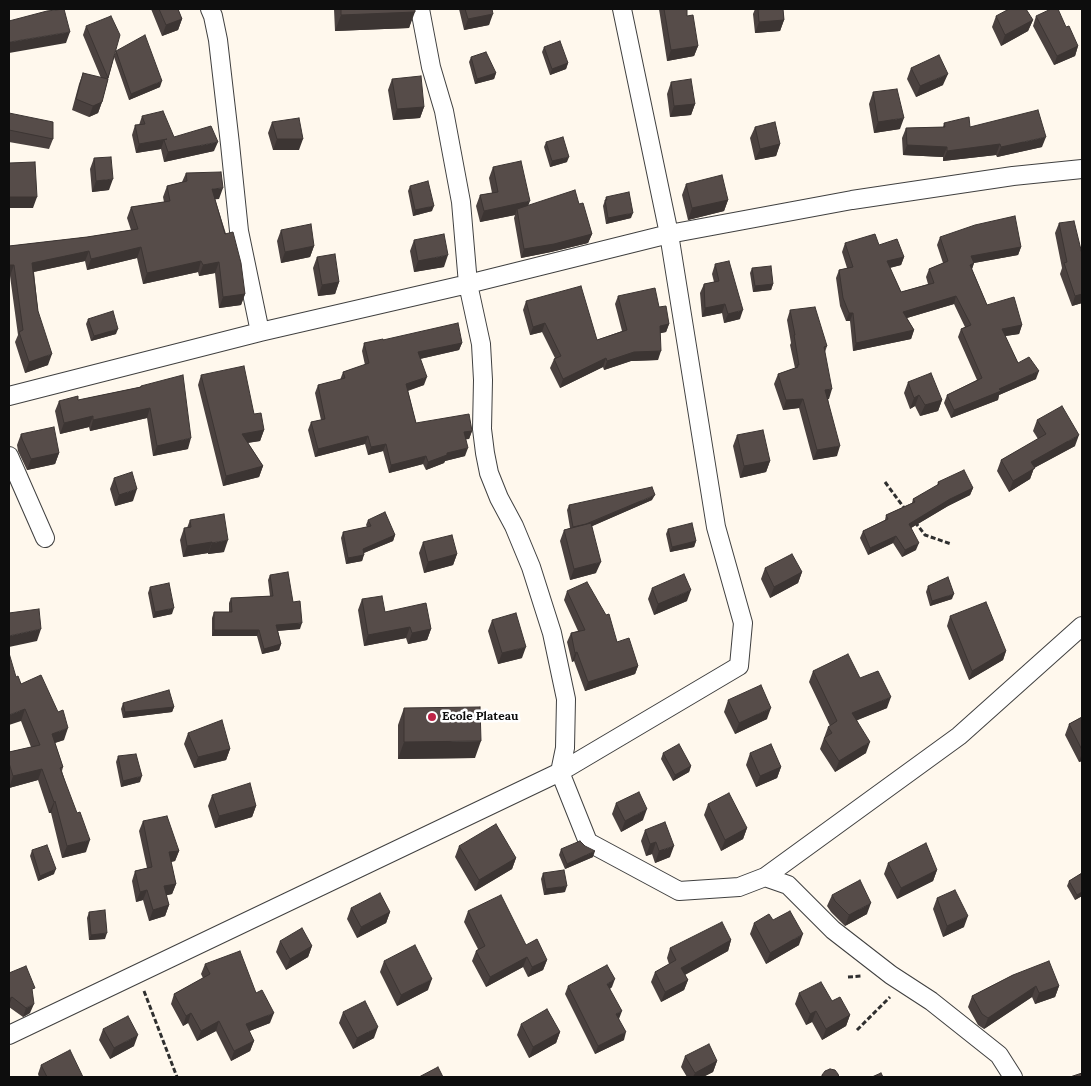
<!DOCTYPE html>
<style>
body{margin:0}
#map{position:relative;width:1091px;height:1086px;overflow:hidden;background:#fff8ed;font-family:Lora,serif}
canvas{display:block}
.frame{position:absolute;inset:0;border:10px solid #0d0d0d;pointer-events:none}
</style>
<div id="map">
<canvas width="1091" height="1086"></canvas>
<div class="frame"></div>
</div>
<script>
const context = document.querySelector('canvas').getContext('2d');
context.lineJoin = 'round';
const toPath = rows => new Path2D(rows.map(r => 'M' + r).join(''));
function strokePath(path, color, width, dash) { context.strokeStyle = color; context.lineWidth = width; context.lineCap = dash ? 'butt' : 'round'; context.setLineDash(dash || []); context.stroke(path); }
function fill(path, color) { context.fillStyle = color; context.fill(path, 'evenodd'); }
function write(font, color, halo, rows, align = 'center') {
  context.font = font + ' Lora,serif'; context.lineWidth = 5; context.setLineDash([]); context.textBaseline = 'middle'; context.strokeStyle = halo; context.fillStyle = color; for (const [text, x, y, turn = 0] of rows) {
    context.save(); context.translate(x, y); context.rotate((+turn || 0) * Math.PI / 180); context.textAlign = isNaN(turn) ? turn : align; if (halo) context.strokeText(text, 0, 0); context.fillText(text, 0, 0); context.restore();
  }
}
const path = toPath([
 [885,482,905,509],
 [915,522,925,535,951,544],
 [848,977,862,976],
 [144,991,177,1077],
 [857,1030,890,997]
]);
const minor = toPath([
 [210,9,213,16,218,40,230,144,239,231,260,332],
 [420,9,431,67,444,111,461,202,468,284,481,344,483,380,482,429,485,453,489,473,499,498,514,526,531,567,552,633,566,699,565,748,560,772,588,842,679,891,739,887,765,877,788,885,833,930,891,975,931,1001,999,1055,1013,1077],
 [9,396,260,332,468,284,669,234,852,200,1013,176,1082,169],
 [9,456,45,538],
 [765,877,959,736,1082,626],
 [9,1035,560,772,739,666,743,623,716,527,669,234,622,9]
]);
const wall = toPath([
 [151,9,178,9,182,19,178,30,162,36],
 [334,9,415,9,409,28,335,31],
 [459,9,492,9,489,25,464,30],
 [653,9,687,9,687,16,698,46,694,56,667,61,659,9],
 [755,9,783,9,784,20,780,31,755,33,753,14],
 [996,16,1033,20,1028,31,1001,46,992,27],
 [1036,16,1078,46,1075,56,1054,65,1033,26],
 [86,26,114,56,116,51,160,87,129,100,114,57,102,102,98,113,89,117,72,110,79,84,83,73,101,78,83,35],
 [544,47,568,63,566,69,550,75,542,52],
 [471,57,496,73,494,79,475,84,469,62],
 [911,68,943,85,916,97,907,79],
 [392,79,424,107,420,118,393,120,388,90],
 [671,82,695,104,691,115,670,117,667,94],
 [873,92,900,129,874,133,869,104],
 [9,113,53,139,49,149,9,142],
 [142,116,174,137,214,151,164,162,161,149,136,153,132,135,135,125,139,125],
 [272,122,299,150,273,150,268,133],
 [944,123,970,127,1042,147,997,157,996,155,943,161,943,157,903,155,902,138,906,128,943,127],
 [755,127,780,144,776,156,755,160,750,138],
 [546,142,567,162,550,167,544,147],
 [94,158,109,190,92,192,90,169],
 [493,167,528,206,579,204,592,234,588,243,551,252,521,258,514,218,515,215,480,222,476,206,480,195,492,193,489,178],
 [186,173,219,199,215,199,245,294,241,305,219,308,215,273,199,276,198,272,143,284,137,258,87,270,85,261,34,272,38,311,48,365,25,373,15,342,18,335,10,276,9,276,9,246,87,237,131,230,127,218,131,207,164,202,163,197,167,186,182,182],
 [686,184,728,200,724,211,688,220,682,195],
 [410,186,432,211,413,216,408,191],
 [606,197,631,218,606,224,603,206],
 [1059,223,1082,254,1082,303,1072,306,1060,274,1062,268,1055,233],
 [281,230,314,246,310,257,281,263,277,241],
 [940,237,1021,247,1018,255,974,263,972,269,987,305,1022,325,1019,334,1005,336,1018,363,1036,379,999,395,998,400,951,418,944,403,947,395,977,380,958,337,961,329,965,327,954,304,907,318,914,330,911,339,853,351,850,321,846,321,840,306,836,278,839,270,847,268,842,252,845,243,879,245,904,257,901,265,890,268,901,292,928,284,926,277,929,269,943,263,937,245],
 [414,240,444,267,414,272,410,251],
 [317,257,339,282,335,294,318,296,313,268],
 [715,264,740,319,724,323,722,313,702,317,700,293,704,284,714,282,712,274],
 [752,268,773,284,771,290,753,292,750,273],
 [618,296,659,307,669,324,666,332,660,333,658,360,631,361,604,370,603,367,560,388,550,368,554,359,555,358,542,332,530,335,523,310,526,301,597,340,622,331,615,304],
 [790,310,827,346,825,352,829,399,828,399,837,456,813,460,799,408,783,410,774,384,778,374,795,368,790,345,791,343,787,320],
 [88,319,116,334,91,341,86,324],
 [383,340,462,343,459,350,420,359,424,385,408,391,416,423,472,431,469,439,466,439,465,456,445,461,444,463,426,470,423,464,389,473,383,451,368,455,365,444,315,457,308,430,311,422,321,420,315,393,318,385,340,380,343,372,365,365,362,351,364,343],
 [201,375,254,414,264,430,260,441,248,443,263,466,259,477,223,486,198,385],
 [908,382,942,400,938,411,920,416,915,406,910,409,904,393],
 [141,386,188,449,153,456,147,418,90,431,89,427,60,434,55,411,59,401,78,400,140,387],
 [1037,420,1075,446,1034,468,1030,479,1009,492,997,471,1001,460,1038,439,1033,431],
 [21,434,59,453,55,464,27,470,18,451,17,445],
 [737,435,770,461,766,472,740,478,733,446],
 [114,478,133,501,115,506,110,489],
 [938,482,973,488,970,495,948,506,911,528,916,550,902,557,893,543,868,555,860,538,863,531,885,520,886,515,912,503,913,499,937,486],
 [652,500,592,526,596,573,570,580,560,541,564,530,570,528,567,510,569,505],
 [190,520,224,552,208,554,208,553,183,557,180,540,184,528,187,528],
 [368,520,395,535,393,541,364,553,362,561,346,564,341,538,343,532,367,527,366,525],
 [668,529,696,541,694,547,670,552,666,534],
 [423,542,457,554,453,565,424,573,419,553],
 [765,568,802,572,798,583,770,598,761,579],
 [270,575,293,602,300,629,278,631,281,644,279,650,262,654,257,636,212,636,212,618,214,612,229,612,229,603,231,598,270,596,268,580],
 [928,586,952,599,930,606,926,592],
 [150,587,172,614,153,618,148,593],
 [652,588,687,601,654,615,648,599],
 [567,591,617,642,638,666,635,674,585,691,574,661,572,662,567,642,571,633,578,631,564,600],
 [362,599,385,612,431,629,427,640,408,644,406,638,364,646,358,610],
 [950,616,1006,651,1003,660,969,680,947,626],
 [492,620,522,658,498,664,488,631],
 [813,671,860,678,887,708,857,720,866,753,835,772,820,749,828,727,830,726,809,682],
 [16,677,64,740,55,743,63,767,62,771,86,852,62,858,51,813,49,813,38,780,9,788,9,752,31,747,21,721],
 [728,700,767,719,735,734,724,712],
 [123,703,174,707,172,712,123,718,121,709],
 [404,708,475,758,398,759,398,725],
 [1082,717,1082,761,1079,762,1065,735,1069,724],
 [188,733,230,749,226,760,194,768,184,744],
 [663,753,691,766,689,772,673,781,661,759],
 [750,753,781,767,777,778,756,787,746,765],
 [118,756,140,782,121,787,116,762],
 [212,795,256,806,252,817,215,828,208,806],
 [616,803,643,820,621,832,612,814],
 [708,804,747,828,743,839,721,851,704,815],
 [143,821,179,851,175,861,171,862,176,884,172,894,166,895,169,905,165,916,149,921,143,900,136,902,132,881,135,871,147,868,139,831],
 [645,830,670,857,655,863,652,854,646,856,641,841],
 [459,846,516,858,512,869,475,891,455,857],
 [561,849,593,857,565,869,559,855],
 [32,850,54,874,38,881,30,856],
 [888,863,937,870,933,881,897,899,884,874],
 [543,873,565,892,544,895,541,879],
 [1082,873,1082,896,1075,900,1067,886,1069,881],
 [832,895,867,914,845,926,831,912,827,906],
 [937,898,964,927,943,937,933,909],
 [351,908,390,912,386,923,357,938,347,919],
 [468,911,526,945,547,960,543,970,528,977,523,967,486,987,472,961,476,951,478,949,464,922],
 [89,912,105,939,89,940,87,918],
 [773,920,799,945,766,964,750,934,754,923],
 [731,940,728,951,685,975,688,980,684,990,661,1002,651,982,655,972,669,964,667,958,670,948],
 [280,941,312,946,308,957,286,970,276,952],
 [384,961,428,990,397,1006,380,972],
 [205,964,256,993,270,1023,249,1031,254,1041,250,1051,231,1061,216,1031,197,1041,188,1023,183,1026,171,1004,174,994,203,978,201,974],
 [9,973,30,1013,23,1017,9,1007],
 [1013,975,1059,986,1055,997,1035,1004,1032,997,984,1029,978,1025,968,1007,972,996],
 [568,986,612,987,610,989,619,1019,624,1040,595,1054,565,994],
 [799,993,832,1001,850,1015,846,1026,822,1040,812,1022,806,1025,795,1004],
 [343,1012,374,1038,353,1049,339,1023],
 [521,1024,560,1032,556,1043,529,1058,517,1035],
 [103,1029,134,1046,110,1059,99,1040],
 [685,1056,717,1061,713,1072,703,1077,687,1077,681,1067],
 [41,1065,83,1077,39,1077,38,1074]
]);
const shadedWall = toPath([
 [415,12,409,28,335,31,341,15],
 [493,14,489,25,464,30,468,19],
 [182,19,178,30,162,36,166,25],
 [784,20,780,31,755,33,759,22],
 [1033,20,1028,31,1001,46,1005,35],
 [70,32,66,43,9,53,9,44,10,42],
 [698,46,694,56,667,61,671,50],
 [1078,46,1075,56,1054,65,1057,56],
 [568,63,566,69,550,75,552,69],
 [496,73,494,79,475,84,477,79],
 [948,74,943,85,916,97,920,86],
 [162,81,160,87,129,100,131,94],
 [102,102,98,113,89,117,93,106],
 [695,104,691,115,670,117,674,106],
 [424,107,420,118,393,120,397,109],
 [904,118,900,129,874,133,878,122],
 [1046,137,1042,147,997,157,1001,147],
 [277,139,303,139,299,150,273,150],
 [164,140,161,149,136,153,139,144],
 [218,142,214,151,164,162,168,152],
 [780,144,776,156,755,160,760,149],
 [1000,144,996,155,943,161,947,151],
 [907,145,947,147,943,157,903,155],
 [569,157,567,162,550,167,552,161],
 [113,179,109,190,92,192,96,181],
 [223,188,219,199,208,200,212,189],
 [9,197,37,197,33,208,9,208],
 [728,200,724,211,688,220,692,208],
 [530,201,526,212,517,209,515,215,480,222,484,211],
 [434,206,432,211,413,216,415,210],
 [633,213,631,218,606,224,608,218],
 [592,234,588,243,551,252,521,258,524,249],
 [314,246,310,257,281,263,285,252],
 [141,247,137,258,87,270,91,259],
 [1021,247,1018,255,968,264,971,256],
 [89,251,85,261,28,273,32,263],
 [448,255,444,267,414,272,418,261],
 [904,257,901,265,884,269,887,261],
 [201,261,198,272,143,284,147,273],
 [219,262,215,273,199,276,203,265],
 [974,263,971,272,970,265],
 [9,265,14,265,10,276,9,276],
 [339,282,335,294,318,296,322,285],
 [773,284,771,290,753,292,755,286],
 [245,294,241,305,219,308,223,297],
 [1082,294,1082,303,1072,306,1075,296],
 [956,296,954,304,900,320,903,312],
 [725,304,722,313,702,317,705,308],
 [743,310,740,319,724,323,728,314],
 [849,313,853,313,850,321,846,321],
 [545,323,542,332,530,335,533,327],
 [669,324,666,332,657,334,660,326],
 [1022,325,1019,334,999,337,1002,329],
 [118,329,116,334,91,341,94,336],
 [914,330,911,339,853,351,856,343],
 [462,343,459,350,415,360,418,352],
 [661,351,658,360,631,361,604,370,607,361,634,352],
 [52,354,48,365,25,373,29,362],
 [606,358,603,367,560,388,563,379],
 [1039,371,1036,379,999,395,998,400,951,418,954,410,999,389],
 [427,377,424,385,403,392,406,384],
 [832,389,829,399,822,400,825,390],
 [919,395,915,406,910,409,914,398],
 [803,399,799,408,783,410,786,400],
 [942,400,938,411,920,416,925,405],
 [150,408,147,418,90,431,93,420],
 [93,416,89,427,60,434,64,423],
 [264,430,260,441,238,444,242,434],
 [472,431,469,439,461,440,464,432],
 [1079,435,1075,446,1034,468,1030,479,1009,492,1013,481,1031,462],
 [368,436,365,444,315,457,318,449],
 [191,438,188,449,153,456,157,446],
 [386,444,383,451,368,455,371,447],
 [840,446,837,456,813,460,817,450],
 [468,448,465,456,445,461,444,463,426,470,428,462,447,453],
 [59,453,55,464,27,470,31,459],
 [426,456,423,464,389,473,391,465],
 [770,461,766,472,740,478,744,466],
 [263,466,259,477,223,486,226,476],
 [973,488,970,495,948,506,906,531,909,524,950,499],
 [137,489,133,501,115,506,119,495],
 [655,495,652,500,572,535,574,530],
 [395,535,393,541,361,554,363,549],
 [896,536,893,543,868,555,870,548],
 [228,540,224,552,208,554,212,543],
 [696,541,694,547,670,552,672,547],
 [212,542,208,553,183,557,187,546],
 [919,543,916,550,902,557,905,550],
 [457,554,453,565,424,573,428,562],
 [364,555,362,561,346,564,348,558],
 [601,562,596,573,570,580,574,569],
 [802,572,798,583,770,598,774,587],
 [691,590,687,601,654,615,658,604],
 [954,594,952,599,930,606,932,601],
 [174,608,172,614,153,618,155,612],
 [302,623,300,629,274,631,276,625],
 [410,627,406,638,364,646,368,635],
 [41,629,37,641,9,647,9,636],
 [431,629,427,640,408,644,412,633],
 [214,630,259,630,257,636,212,636],
 [281,644,279,650,262,654,264,649],
 [526,647,522,658,498,664,502,653],
 [1006,651,1003,660,969,680,972,671],
 [577,652,574,661,572,662,575,653],
 [638,666,635,674,585,691,588,682],
 [891,697,887,708,848,724,852,713],
 [174,707,172,712,123,718,125,712],
 [771,708,767,719,735,734,739,723],
 [25,709,21,721,9,725,9,715],
 [68,728,64,740,48,745,52,734],
 [481,741,475,758,398,759,404,742],
 [870,742,866,753,835,772,839,761],
 [230,749,226,760,194,768,198,757],
 [1082,753,1082,761,1079,762],
 [691,766,689,772,673,781,675,775],
 [781,767,777,778,756,787,760,776],
 [42,769,38,780,9,788,13,776],
 [142,776,140,782,121,787,123,781],
 [55,801,51,813,49,813,54,802],
 [256,806,252,817,215,828,219,816],
 [647,809,643,820,621,832,625,821],
 [747,828,743,839,721,851,725,840],
 [90,840,86,852,62,858,67,846],
 [656,842,652,854,646,856,650,844],
 [674,846,670,857,655,863,659,851],
 [179,851,175,861,165,863,169,852],
 [595,851,593,857,565,869,567,864],
 [516,858,512,869,475,891,479,880],
 [56,869,54,874,38,881,40,876],
 [937,870,933,881,897,899,901,888],
 [176,884,172,894,160,897,164,886],
 [567,886,565,892,544,895,546,889],
 [147,890,143,900,136,902,140,892],
 [1082,892,1082,896,1075,900,1077,895],
 [871,903,867,914,845,926,849,915],
 [169,905,165,916,149,921,153,910],
 [390,912,386,923,357,938,361,927],
 [968,916,964,927,943,937,947,926],
 [107,933,105,939,89,940,91,935],
 [803,934,799,945,766,964,770,953],
 [731,940,728,951,677,979,681,968],
 [312,946,308,957,286,970,290,959],
 [527,957,523,967,486,987,490,977],
 [547,960,543,970,528,977,532,967],
 [432,979,428,990,397,1006,401,995],
 [615,979,612,987,604,992,607,984],
 [688,980,684,990,661,1002,665,992],
 [1036,986,1032,997,984,1029,988,1018],
 [1059,986,1055,997,1035,1004,1039,993],
 [12,997,9,1006,9,999],
 [34,1004,30,1013,23,1017,26,1008],
 [622,1011,619,1019,616,1014],
 [816,1011,812,1022,806,1025,810,1014],
 [191,1013,188,1023,183,1026,186,1016],
 [274,1013,270,1023,242,1034,246,1024],
 [850,1015,846,1026,822,1040,826,1029],
 [219,1021,216,1031,197,1041,201,1031],
 [378,1027,374,1038,353,1049,357,1038],
 [560,1032,556,1043,529,1058,533,1047],
 [626,1032,624,1040,595,1054,598,1046],
 [138,1035,134,1046,110,1059,114,1048],
 [254,1041,250,1051,231,1061,234,1051],
 [717,1061,713,1072,703,1077,693,1077,695,1073]
]);
const building = toPath([
 [64,9,70,32,10,42,10,45,9,45,9,21,47,11,64,9],
 [159,9,178,9,182,19,166,25,159,9],
 [341,9,415,9,415,12,341,15,341,9],
 [465,9,492,9,493,14,468,19,465,9],
 [664,9,687,9,687,16,693,15,698,46,671,50,664,9],
 [758,9,783,9,784,20,759,22,758,9],
 [1009,9,1026,9,1033,20,1005,35,996,16,1009,9],
 [1051,9,1058,9,1066,27,1069,26,1078,46,1057,56,1036,16,1051,9],
 [111,16,120,35,108,78,86,26,111,16],
 [145,35,162,81,131,94,116,51,145,35],
 [560,41,568,63,552,69,544,47,560,41],
 [486,52,496,73,477,79,471,57,486,52],
 [939,55,948,74,920,86,911,68,939,55],
 [83,73,108,79,102,102,93,106,76,99,83,73],
 [421,76,424,107,397,109,392,79,421,76],
 [691,79,695,104,674,106,671,82,691,79],
 [897,89,904,118,878,122,873,92,897,89],
 [1038,110,1046,137,1001,147,1000,144,947,151,947,147,907,145,906,128,945,127,944,123,969,117,970,127,1038,110],
 [163,111,174,137,211,126,218,142,168,152,164,140,167,139,139,144,135,125,145,124,142,116,163,111],
 [9,113,53,122,53,139,9,130,9,113],
 [299,118,303,139,277,139,272,122,299,118],
 [775,122,780,144,760,149,755,127,775,122],
 [563,137,569,157,552,161,546,142,563,137],
 [111,157,113,179,96,181,94,158,111,157],
 [521,161,530,201,484,211,480,195,498,192,493,167,521,161],
 [35,162,37,197,9,197,9,163,35,162],
 [221,172,223,188,212,189,225,234,233,232,241,263,245,294,223,297,219,262,203,265,201,261,147,273,141,247,91,259,89,251,32,263,38,311,52,354,29,362,19,332,23,330,14,265,9,265,9,246,87,237,138,229,131,207,170,201,167,186,187,181,186,173,221,172],
 [722,175,728,200,692,208,686,184,722,175],
 [428,181,434,206,415,210,410,186,428,181],
 [575,190,579,204,583,203,592,234,554,244,524,249,517,209,575,190],
 [629,192,633,213,608,218,605,200,607,200,606,197,629,192],
 [1015,216,1021,247,971,256,974,263,970,265,987,305,1014,297,1022,325,1002,329,1018,363,1029,357,1039,371,999,389,1001,391,954,410,947,395,982,378,961,329,971,325,956,296,903,312,914,330,856,343,853,313,849,313,843,298,839,270,853,267,845,243,875,234,879,245,897,239,904,257,887,261,901,292,934,283,929,269,948,261,940,237,975,225,1015,216],
 [1074,221,1082,254,1082,294,1075,296,1064,263,1067,262,1059,223,1074,221],
 [311,224,314,246,285,252,281,230,311,224],
 [444,234,448,255,418,261,414,240,444,234],
 [335,254,339,282,322,285,317,257,335,254],
 [729,261,743,310,728,314,725,304,705,308,704,284,719,281,715,264,729,261],
 [771,266,773,284,755,286,752,268,771,266],
 [581,286,597,340,627,330,618,296,655,288,659,307,666,306,669,324,660,326,661,351,634,352,607,361,606,358,563,379,554,359,561,356,545,323,533,327,526,301,581,286],
 [815,307,827,346,824,347,832,389,825,390,840,446,817,450,803,399,786,400,778,374,798,367,797,365,799,365,794,335,795,335,790,310,815,307],
 [113,311,118,329,94,336,88,319,113,311],
 [458,323,462,343,418,352,427,377,406,384,416,423,469,414,472,431,464,432,468,448,447,453,447,455,428,462,426,456,391,465,386,444,371,447,368,436,318,449,311,422,325,419,318,385,345,378,343,372,369,363,364,343,383,339,383,340,458,323],
 [244,366,254,414,261,413,264,430,242,434,263,466,226,476,201,375,244,366],
 [931,373,942,400,925,405,919,395,914,398,908,382,931,373],
 [183,375,191,438,157,446,150,408,93,420,93,416,64,423,59,401,78,396,78,400,141,387,141,386,183,375],
 [1062,406,1079,435,1031,462,1035,468,1013,481,1001,460,1046,434,1037,420,1062,406],
 [54,427,59,453,31,459,22,439,21,434,54,427],
 [763,430,770,461,744,466,737,435,763,430],
 [964,470,973,488,950,499,909,524,919,543,905,550,896,536,870,548,863,531,888,519,886,515,915,502,913,499,939,484,938,482,964,470],
 [132,472,137,489,119,495,114,478,132,472],
 [652,487,655,495,586,524,573,527,569,505,652,487],
 [385,512,395,535,363,549,364,555,348,558,343,532,371,526,368,520,385,512],
 [224,514,228,540,212,543,212,542,187,546,184,528,191,527,190,520,224,514],
 [591,523,601,562,574,569,564,530,591,523],
 [692,523,696,541,672,547,668,529,692,523],
 [452,535,457,554,428,562,423,542,452,535],
 [792,554,802,572,774,587,765,568,792,554],
 [288,572,293,602,300,601,302,623,276,625,281,644,264,649,259,630,214,630,214,612,232,612,231,598,273,596,270,575,288,572],
 [684,574,691,590,658,604,652,588,684,574],
 [948,577,954,594,932,601,928,586,948,577],
 [587,582,606,615,609,614,617,642,629,638,638,666,588,682,577,652,575,653,571,633,585,630,567,591,587,582],
 [169,583,174,608,155,612,150,587,169,583],
 [382,596,385,612,426,603,431,629,412,633,410,627,368,635,362,599,382,596],
 [986,602,1006,651,972,671,950,616,986,602],
 [39,609,41,629,9,636,9,613,39,609],
 [516,613,526,647,502,653,492,620,516,613],
 [9,653,16,677,18,676,21,684,41,675,58,712,63,710,68,728,52,734,63,767,60,768,77,813,80,812,90,840,67,846,55,801,54,802,42,769,13,776,9,763,9,752,40,745,25,709,9,715,9,653],
 [848,654,860,678,878,671,891,697,852,713,870,742,839,761,824,738,832,733,828,727,837,721,813,671,848,654],
 [761,685,771,708,739,723,728,700,761,685],
 [169,690,174,707,125,712,123,703,169,690],
 [480,707,481,741,404,742,404,708,480,707],
 [1082,717,1082,750,1069,724,1082,717],
 [222,720,230,749,198,757,188,733,222,720],
 [679,744,691,766,675,775,663,753,679,744],
 [771,744,781,767,760,776,750,753,771,744],
 [136,754,142,776,123,781,118,756,136,754],
 [250,783,256,806,219,816,212,795,250,783],
 [639,792,647,809,625,821,616,803,639,792],
 [729,793,747,828,725,840,708,804,729,793],
 [167,816,179,851,169,852,176,884,164,886,169,905,153,910,147,890,140,892,135,871,152,867,143,821,167,816],
 [665,822,674,846,659,851,656,842,650,844,645,830,665,822],
 [496,824,516,858,479,880,459,846,496,824],
 [580,841,585,846,595,851,567,864,561,849,580,841],
 [926,843,937,870,901,888,888,863,926,843],
 [47,845,56,869,40,876,32,850,47,845],
 [564,870,567,886,546,889,543,873,564,870],
 [1082,873,1082,892,1077,895,1069,881,1082,873],
 [860,880,871,903,849,915,835,901,832,895,860,880],
 [955,890,968,916,947,926,937,898,955,890],
 [380,893,390,912,361,927,351,908,380,893],
 [501,895,526,945,537,939,547,960,532,967,527,957,490,977,476,951,485,946,468,911,501,895],
 [105,910,107,933,91,935,89,912,105,910],
 [790,911,803,934,770,953,754,923,769,914,773,920,790,911],
 [722,922,731,940,681,968,688,980,665,992,655,972,676,960,670,948,722,922],
 [302,928,312,946,290,959,280,941,302,928],
 [415,945,432,979,401,995,384,961,415,945],
 [240,951,256,993,262,990,274,1013,246,1024,254,1041,234,1051,219,1021,201,1031,191,1013,186,1016,174,994,210,974,205,964,240,951],
 [1049,961,1059,986,1039,993,1036,986,988,1018,982,1014,972,996,1013,975,1049,961],
 [607,965,615,979,607,984,622,1011,616,1014,626,1032,598,1046,568,986,607,965],
 [26,966,35,988,32,989,34,1004,26,1008,12,997,9,999,9,973,26,966],
 [821,982,832,1001,840,997,850,1015,826,1029,816,1011,810,1014,799,993,821,982],
 [365,1001,378,1027,357,1038,343,1012,365,1001],
 [547,1009,560,1032,533,1047,521,1024,547,1009],
 [128,1016,138,1035,114,1048,103,1029,128,1016],
 [709,1044,717,1061,695,1073,685,1056,709,1044],
 [70,1050,83,1077,47,1077,41,1065,70,1050],
 [438,1067,443,1077,419,1077,438,1067],
 [830,1069,835,1070,838,1074,839,1077,822,1077,822,1075,825,1071,830,1069],
 [881,1073,883,1077,872,1077,881,1073],
 [1082,1073,1082,1077,1070,1077,1082,1073]
]);
const markers = [
 [432,717,5,"#be2447"]
];
const poiNames = [
 ["Ecole Plateau",442,717]
];
strokePath(minor, '#404040', 20);
strokePath(path, '#2f2f2f', 3, [5, 2.5]);
strokePath(minor, '#fff', 18);
fill(wall, '#4a413f');
fill(shadedWall, '#3c3533');
fill(building, '#564c49');
strokePath(building, '#3c3533', 1);
for (const [x, y, r, color] of markers) { const dot = new Path2D(); dot.arc(x, y, r, 0, 2 * Math.PI); context.fillStyle = color; context.fill(dot); strokePath(dot, '#fff', 2); }
write('bold 12px', '#0d0d0d', '#fff', poiNames, 'left');
</script>
